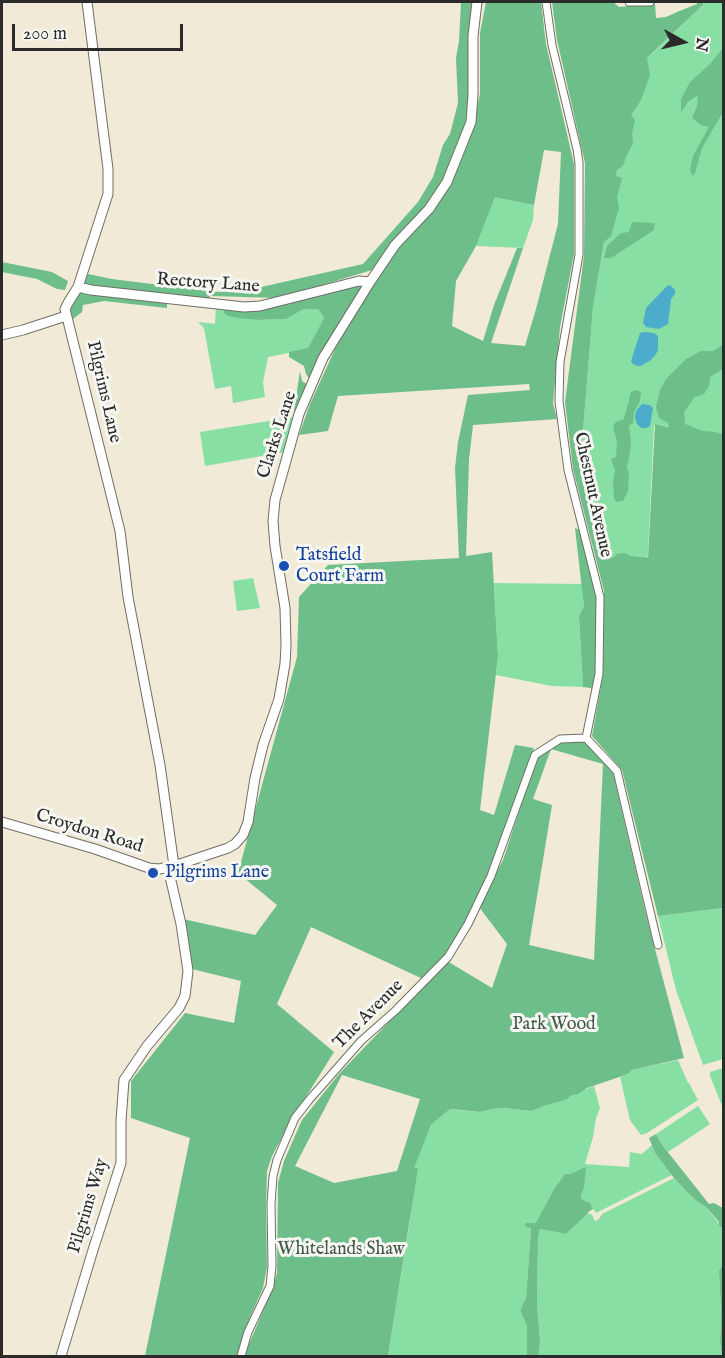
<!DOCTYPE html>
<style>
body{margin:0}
#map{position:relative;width:725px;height:1358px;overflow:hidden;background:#f0ead6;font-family:"IM FELL English",serif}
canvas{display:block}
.frame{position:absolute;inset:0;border:3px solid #2b2b2b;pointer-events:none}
.north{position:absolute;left:653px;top:12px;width:60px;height:60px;-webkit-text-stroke:4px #f6f6f2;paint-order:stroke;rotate:98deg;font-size:16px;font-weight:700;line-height:24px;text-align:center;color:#2b2b2b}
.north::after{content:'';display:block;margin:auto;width:21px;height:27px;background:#2b2b2b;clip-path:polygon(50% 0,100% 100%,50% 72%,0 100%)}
.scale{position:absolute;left:12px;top:24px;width:171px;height:27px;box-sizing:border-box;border:3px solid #2b2b2b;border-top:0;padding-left:8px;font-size:18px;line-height:21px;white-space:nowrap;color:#2b2b2b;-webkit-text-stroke:4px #f6f6f2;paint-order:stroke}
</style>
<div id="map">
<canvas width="725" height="1358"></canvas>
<div class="frame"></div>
<div class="north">N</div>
<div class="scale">200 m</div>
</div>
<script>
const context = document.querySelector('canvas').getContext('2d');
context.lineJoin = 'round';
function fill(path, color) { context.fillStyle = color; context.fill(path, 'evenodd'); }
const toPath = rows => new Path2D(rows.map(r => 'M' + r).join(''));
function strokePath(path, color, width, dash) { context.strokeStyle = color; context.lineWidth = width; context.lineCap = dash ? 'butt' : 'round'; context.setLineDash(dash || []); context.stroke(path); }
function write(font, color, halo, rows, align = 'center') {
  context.font = font + ' "IM FELL English",serif'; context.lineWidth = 6; context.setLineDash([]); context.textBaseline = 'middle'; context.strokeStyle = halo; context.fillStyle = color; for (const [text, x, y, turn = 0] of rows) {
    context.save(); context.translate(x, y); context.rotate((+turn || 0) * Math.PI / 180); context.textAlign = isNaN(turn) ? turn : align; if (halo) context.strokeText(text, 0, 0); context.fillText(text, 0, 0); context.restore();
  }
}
const green = toPath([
 [703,2,723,2,723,445,654,425,639,739,610,572,580,468,593,307,633,72,703,5],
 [495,196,534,205,533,220,523,248,476,246],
 [216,307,224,307,228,316,257,320,286,319,304,309,318,309,324,318,308,349,268,357,263,382,265,397,233,403,231,386,215,389,204,328,198,322,215,324],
 [294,417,285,452,205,466,200,432],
 [253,578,260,608,237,611,233,581],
 [494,583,582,584,584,608,579,616,583,687,552,686,496,675,498,656],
 [723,908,723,1059,703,1065,676,990,658,916],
 [678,1060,688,1083,689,1083,698,1100,647,1133,641,1135,630,1120,620,1077,628,1074,632,1070],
 [723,1068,724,1068,723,1108,710,1076,710,1072],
 [594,1086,600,1108,596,1118,593,1137,585,1164,629,1167,630,1152,642,1154,652,1145,655,1153,672,1175,596,1213,590,1204,582,1201,581,1196,584,1188,577,1171,570,1174,565,1174,554,1189,536,1224,526,1223,526,1227,531,1228,526,1298,520,1310,527,1326,527,1352,526,1356,447,1356,444,1355,429,1356,388,1356,410,1220,413,1169,431,1125,450,1109,455,1110,480,1112,492,1109,504,1108,531,1111,547,1105,566,1100,572,1095],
 [698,1106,710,1124,668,1152,663,1146,656,1134],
 [674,1178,690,1195,699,1203,706,1207,723,1229,723,1264,719,1271,721,1313,720,1343,722,1356,539,1356,540,1339,537,1305,538,1237,540,1229,566,1234,587,1212,592,1215,595,1221,599,1219,602,1214]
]);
const forest = toPath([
 [461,2,474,2,470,101,468,118,443,180,424,208,399,233,372,270,279,298,210,296,209,300,83,285,88,274,112,279,215,292,248,290,363,264,418,202,433,177,443,145,450,134,458,103,456,58,459,41],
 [486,2,541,2,546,44,574,164,574,254,560,327,553,403,557,419,473,425,469,459,466,556,492,552,498,656,480,810,494,815,515,745,534,748,485,886,448,953,423,979,311,927,277,1004,334,1052,292,1119,272,1156,267,1171,266,1210,267,1267,263,1288,250,1317,237,1356,145,1356,190,1138,131,1118,131,1081,185,1013,234,1023,241,981,192,969,183,919,255,935,277,905,238,873,297,657,299,597,328,565,459,558,455,468,458,442,468,395,530,390,529,384,338,396,328,431,299,435,310,404,341,336,376,278,397,249,433,211,450,186,466,148,474,123,480,94,480,33],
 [544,150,561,152,558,224,536,309,525,346,491,343,523,248,517,248,494,305,483,341,452,326,456,281,476,246,495,197,534,205],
 [552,2,613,2,619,7,655,3,656,18,666,17,677,12,697,4,697,2,703,2,703,5,647,58,650,75,641,100,631,115,635,120,632,133,633,143,626,157,623,166,617,170,616,176,622,178,617,197,619,208,611,236,604,242,593,307,580,468,605,555,608,554,612,558,617,554,624,553,631,556,648,558,655,424,669,428,668,423,659,418,656,407,660,390,667,378,686,359,701,351,713,351,723,345,723,369,710,377,709,386,704,394,695,397,684,412,685,424,703,431,715,432,723,435,723,908,658,916,622,770,592,736,603,675,604,591,573,469,565,402,584,256,585,163,557,40],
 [723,48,723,112,702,148,695,173,693,176,690,170,693,156,709,127,701,125,692,118,697,106,698,95,688,102,681,112,681,99,690,82,710,64],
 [632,222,655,223,654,230,611,258,604,258,607,246,621,233,629,232],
 [2,262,52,272,68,281,65,290,57,289,37,279,2,272],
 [364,285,310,380,306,374,304,366,289,357,289,352,308,348,324,318,318,309,304,309,286,319,257,320,238,318,228,316,224,313,224,307,266,309,276,307,334,290],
 [80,291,167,302,167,308,104,301,83,305,82,312,73,319,71,312,71,303],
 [300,371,302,381,308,385,294,417,294,411],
 [635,390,641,392,640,401,634,412,633,423,629,426,631,440,630,453,627,467,629,474,628,491,623,501,616,502,614,498,613,482,615,470,611,459,616,457,617,442,613,426,616,422,624,419,631,392],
 [575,528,580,530,597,598,596,673,593,688,590,688,583,687,579,616,584,607],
 [584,740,604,759,613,773,647,919,684,1058,632,1070,628,1074,587,1088,578,1094,572,1095,566,1100,547,1105,531,1111,504,1108,492,1109,480,1112,450,1109,431,1125,414,1168,418,1168,388,1356,244,1356,272,1290,277,1273,278,1183,284,1161,302,1120,339,1074,447,961,492,988,507,944,479,907,503,860,537,757,560,742],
 [551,749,603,764,594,960,529,945,552,805,533,799],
 [342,1075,420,1099,397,1171,334,1183,295,1166],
 [656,1134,663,1146,709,1204,714,1203,723,1208,723,1229,719,1225,719,1222,706,1207,699,1203,690,1195,674,1178,655,1153,649,1138],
 [586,1167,584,1188,581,1196,582,1200,590,1203,593,1209,588,1212,585,1216,566,1234,540,1229,538,1237,537,1305,540,1339,539,1356,526,1356,527,1352,527,1326,520,1310,526,1298,531,1228,525,1227,526,1223,536,1223,554,1189,565,1174,570,1174],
 [723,1264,724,1356,722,1356,720,1343,721,1313,719,1271]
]);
const water = toPath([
 [668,285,671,286,675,290,675,294,671,299,668,324,659,329,646,327,643,323,646,308],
 [645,332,654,333,658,336,658,350,656,354,651,360,641,366,637,366,633,364,631,361,640,333],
 [642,404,650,405,653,408,650,426,646,428,641,428,637,424,635,418,636,411]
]);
const street = toPath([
 [546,2,552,45,577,149,579,163,579,255,560,362,559,401,568,470,600,597,599,674,586,738],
 [629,2,650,2],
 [586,738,617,771,658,945],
 [241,1356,248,1332,270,1286,272,1266,271,1204,273,1176,277,1160,295,1118,309,1100,361,1041,396,1010,448,957,468,924,491,876,535,755,560,739,586,738]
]);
const secondary = toPath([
 [87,2,108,169,108,194,78,287,68,303,65,309,120,531,128,597,160,765,174,866],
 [78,287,91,290,244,307,260,306,359,281,370,282],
 [2,335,23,330,66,316],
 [2,822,95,849,149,868,159,869,174,866,228,848,235,844,243,835,248,822,255,778,263,745,279,699,285,664,286,646,285,608,275,546,273,521,275,500,299,414,323,358,370,282,395,245,429,209,447,182,471,122,473,95,473,36,477,2],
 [61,1356,93,1250,121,1163,121,1121,124,1080,147,1046,179,1008,185,996,188,971,181,924,168,868]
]);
const markers = [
 [284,566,6,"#1a4fb4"],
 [153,873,6,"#1a4fb4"]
];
const streetNames = [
 ["Rectory Lane",208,284,4],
 ["Pilgrims Lane",103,392,77],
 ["Clarks Lane",278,435,-72],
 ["Chestnut Avenue",592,495,78],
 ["Croydon Road",89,832,17],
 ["The Avenue",369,1015,-45],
 ["Pilgrims Way",89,1206,-73]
];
const transitNames = [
 ["Tatsfield",296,556],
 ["Court Farm",296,577],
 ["Pilgrims Lane",165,873]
];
const parkNames = [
 ["Park Wood",554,1025],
 ["Whitelands Shaw",341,1250]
];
fill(green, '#87dfa3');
fill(forest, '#6dbe89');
fill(water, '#4daccc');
strokePath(street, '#706e67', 9);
strokePath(secondary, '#706e67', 11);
strokePath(street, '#fff', 7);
strokePath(secondary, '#fff', 9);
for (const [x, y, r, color] of markers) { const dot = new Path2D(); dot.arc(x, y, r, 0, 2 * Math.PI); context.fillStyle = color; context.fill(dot); strokePath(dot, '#f6f6f2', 2); }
write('18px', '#2b2b2b', '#f6f6f2', streetNames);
write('18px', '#164399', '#f6f6f2', transitNames, 'left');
write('18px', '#425849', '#f6f6f2', parkNames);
</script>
